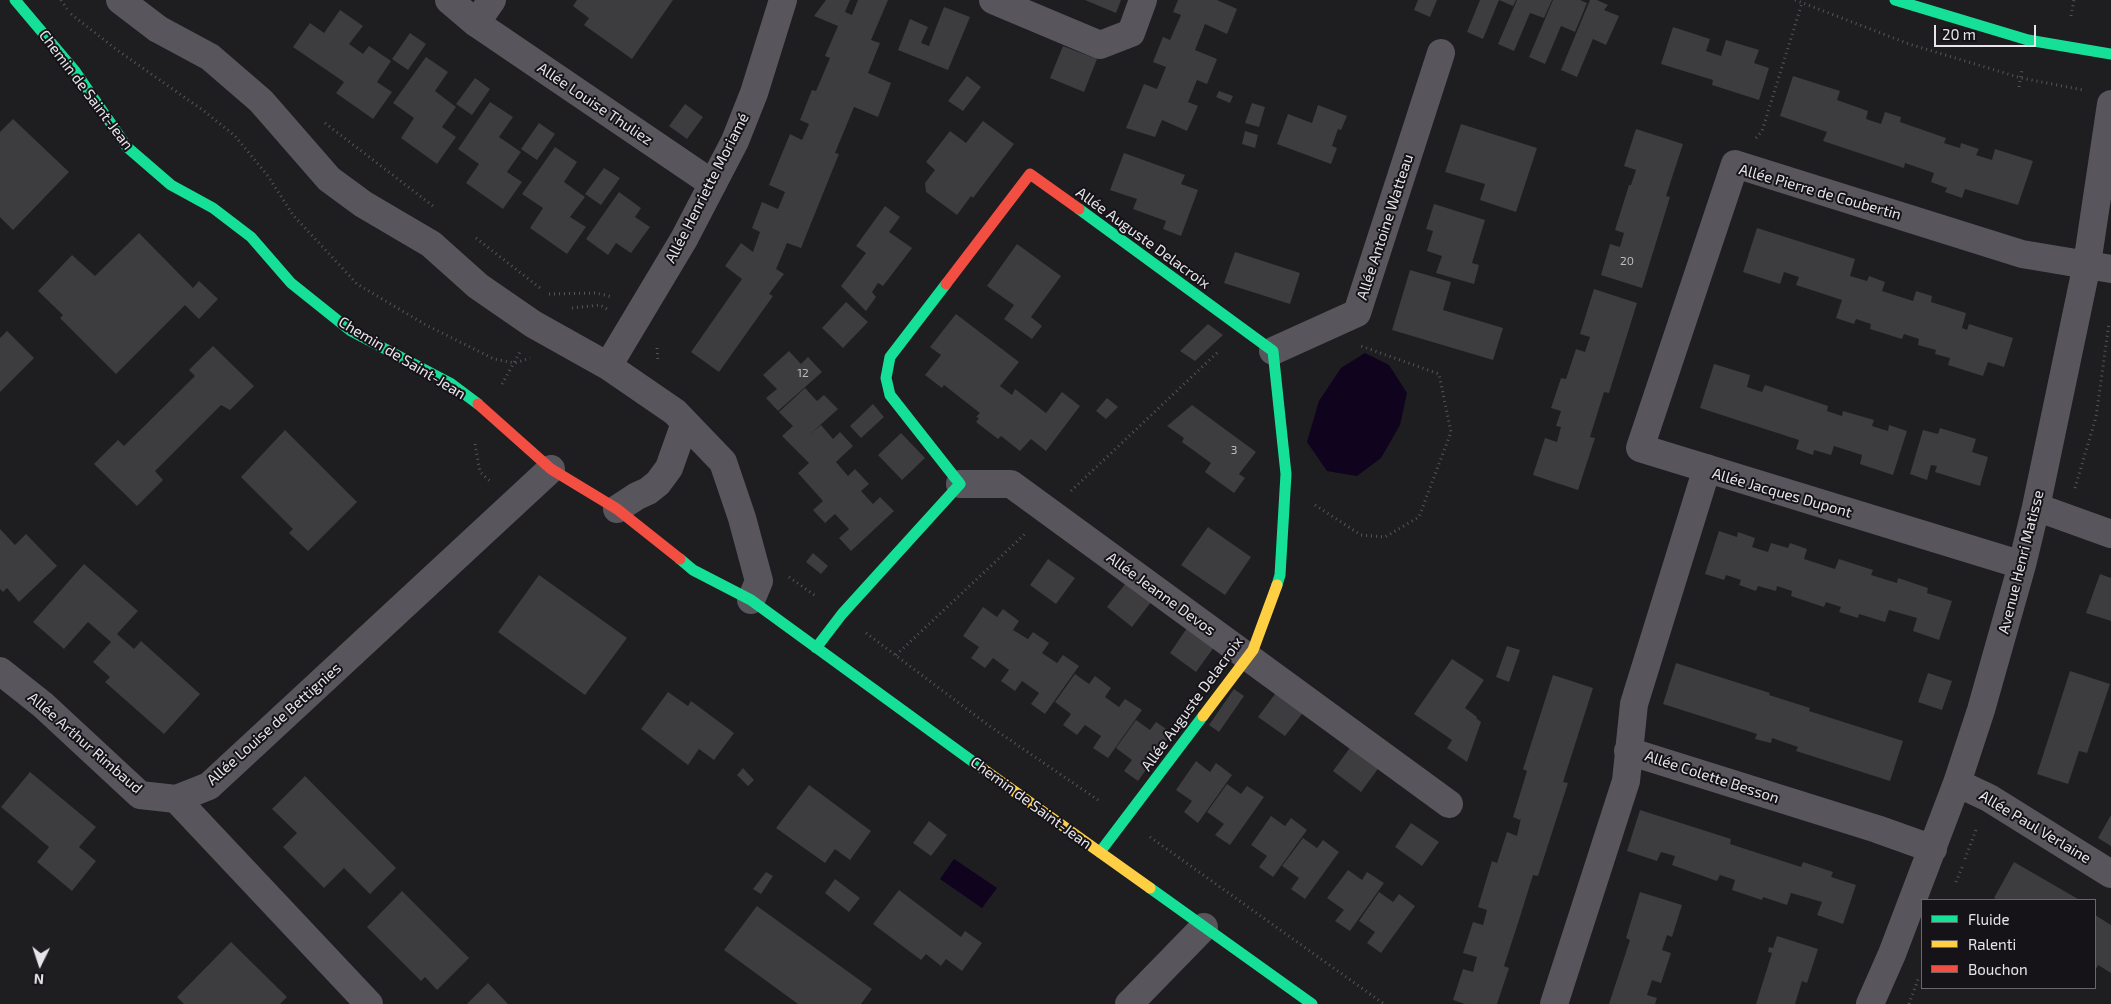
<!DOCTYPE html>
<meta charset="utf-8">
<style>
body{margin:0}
#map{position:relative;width:2111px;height:1004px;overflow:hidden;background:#1e1d20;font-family:"Exo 2",sans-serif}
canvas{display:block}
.legend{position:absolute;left:1921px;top:899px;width:175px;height:90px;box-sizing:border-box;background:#151318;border:1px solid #69676c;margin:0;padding:6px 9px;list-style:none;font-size:15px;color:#e7e5e9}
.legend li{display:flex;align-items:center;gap:10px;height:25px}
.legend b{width:25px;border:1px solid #69676c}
.north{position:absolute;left:15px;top:939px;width:50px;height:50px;-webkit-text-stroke:4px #151318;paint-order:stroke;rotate:184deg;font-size:14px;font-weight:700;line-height:20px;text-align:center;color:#e7e5e9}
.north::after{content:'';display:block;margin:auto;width:18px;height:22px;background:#e7e5e9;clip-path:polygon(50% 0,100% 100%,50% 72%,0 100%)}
.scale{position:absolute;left:1934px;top:25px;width:102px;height:22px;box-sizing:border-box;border:2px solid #e7e5e9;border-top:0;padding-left:6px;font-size:15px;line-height:18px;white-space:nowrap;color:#e7e5e9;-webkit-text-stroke:4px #151318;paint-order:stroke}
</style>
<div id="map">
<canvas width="2111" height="1004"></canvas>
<ul class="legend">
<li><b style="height:6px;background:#16e098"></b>Fluide</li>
<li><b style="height:6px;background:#ffcf43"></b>Ralenti</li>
<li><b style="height:6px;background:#f24e42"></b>Bouchon</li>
</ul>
<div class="north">N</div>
<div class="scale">20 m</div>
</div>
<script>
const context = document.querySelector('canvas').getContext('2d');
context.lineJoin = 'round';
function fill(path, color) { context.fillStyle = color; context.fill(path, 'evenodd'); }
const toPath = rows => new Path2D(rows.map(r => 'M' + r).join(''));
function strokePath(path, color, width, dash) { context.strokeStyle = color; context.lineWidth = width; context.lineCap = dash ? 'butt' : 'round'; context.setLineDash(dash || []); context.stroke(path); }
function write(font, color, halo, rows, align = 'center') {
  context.font = font + ' "Exo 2",sans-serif'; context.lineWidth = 4; context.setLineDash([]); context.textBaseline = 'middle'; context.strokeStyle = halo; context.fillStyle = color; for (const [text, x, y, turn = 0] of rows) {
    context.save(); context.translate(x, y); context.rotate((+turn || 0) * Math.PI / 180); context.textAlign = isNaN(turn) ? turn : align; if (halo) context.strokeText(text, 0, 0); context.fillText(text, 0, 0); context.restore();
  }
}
const water = toPath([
 [1365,353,1389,365,1407,393,1400,425,1381,458,1357,476,1327,471,1307,442,1319,401,1341,368],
 [954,859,997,888,982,908,940,879]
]);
const building = toPath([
 [577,0,673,0,632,59,584,25,589,18,573,6],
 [826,0,850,0,845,12,852,15,858,0,888,0,871,40,880,43,868,73,891,83,878,117,854,107,835,153,839,154,801,248,787,243,776,269,784,274,769,294,773,296,719,372,691,352,742,279,725,266,741,243,753,252,760,232,752,228,762,202,778,209,785,192,769,185,790,134,802,140,809,124,800,120,812,90,816,91,830,58,825,56,838,26,814,16],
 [1085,0,1121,0,1116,13],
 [1178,0,1217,0,1237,9,1227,34,1205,24,1195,50,1217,59,1207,84,1197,80,1188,102,1198,106,1187,131,1162,120,1155,137,1126,128,1144,84,1157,89,1166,67,1153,62,1163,37,1170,40,1181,15,1173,12],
 [1418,0,1437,0,1430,17,1414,10],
 [1480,0,1516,0,1513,6,1499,0,1483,39,1467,32],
 [1517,0,1552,0,1544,18,1530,13,1514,51,1498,44],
 [1553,0,1580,0,1587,3,1575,32,1561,26,1545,64,1529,57],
 [1590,0,1597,0,1608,5,1604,10,1619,16,1606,45,1593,39,1577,77,1561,70],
 [944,7,970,17,948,70,898,50,910,19,928,27,921,43,929,46],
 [340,10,363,26,349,44,363,54,369,46,391,61,377,82,392,92,373,119,336,93,344,82,293,47,310,23,324,33],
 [1673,27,1710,39,1706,51,1721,56,1726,40,1759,50,1754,63,1769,68,1759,100,1712,85,1713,80,1661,64],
 [410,33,426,44,408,70,392,59],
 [1063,46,1097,59,1084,92,1050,78],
 [426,57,448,72,435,91,456,107,442,127,456,137,437,164,401,138,414,118,393,103],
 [967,76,981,87,963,111,948,101],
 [1793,76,1840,91,1837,100,1868,111,1866,119,1881,124,1885,112,1901,117,1900,122,1946,138,1944,143,1960,148,1961,143,1979,149,1976,155,1992,160,1995,149,2033,161,2018,205,1965,189,1962,198,1945,192,1947,188,1931,182,1934,173,1905,163,1904,168,1823,141,1827,132,1780,116],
 [475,78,490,89,472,115,456,104],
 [1219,91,1233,96,1230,103,1216,97],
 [490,102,513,117,499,137,521,152,507,172,522,182,503,209,466,183,479,164,458,149],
 [1252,103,1265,107,1259,127,1245,123],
 [685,104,703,117,687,139,669,126],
 [1318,105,1347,116,1341,130,1338,129,1332,146,1337,148,1331,164,1277,144,1288,114,1312,123],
 [13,119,69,172,13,230,0,217,0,132],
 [983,121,1014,144,973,198,971,196,957,215,926,192,925,183,935,170,926,162,950,131,966,143],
 [539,123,555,134,537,160,521,149],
 [1461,124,1537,148,1516,212,1480,200,1485,184,1445,172],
 [1636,129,1683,144,1666,196,1670,197,1642,288,1601,275,1610,244,1620,247,1624,233,1615,230,1629,185,1631,185,1636,170,1624,166],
 [1245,131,1258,135,1255,148,1242,144],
 [555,147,577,162,564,182,585,197,570,217,586,227,567,254,530,228,543,208,522,194],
 [1124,153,1185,175,1181,184,1198,190,1181,236,1163,229,1166,221,1133,209,1137,199,1110,190],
 [604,168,620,178,601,205,585,194],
 [619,192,641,208,635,217,650,227,631,253,616,243,608,255,586,239],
 [1434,204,1485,220,1472,263,1479,265,1474,284,1436,273,1442,256,1427,251,1433,231,1426,229],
 [885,206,900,217,889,232,912,248,883,286,878,283,872,292,876,297,866,311,841,286,866,253,856,246],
 [1757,228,1855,259,1850,276,1867,281,1869,276,1885,282,1882,291,1913,301,1916,291,1932,296,1931,302,1966,313,1962,328,1967,330,1969,324,2013,338,2004,367,1988,362,1983,376,1948,365,1950,358,1935,354,1936,350,1918,345,1919,339,1904,334,1902,339,1870,329,1871,324,1856,319,1854,324,1836,318,1842,300,1796,285,1799,277,1784,272,1780,284,1743,272],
 [139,233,193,288,199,281,218,299,199,319,185,305,116,374,60,318,63,315,38,291,72,255,95,276],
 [1017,244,1061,276,1031,317,1042,326,1032,339,1004,319,1014,305,987,286],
 [1235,252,1300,273,1290,304,1224,283],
 [1410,270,1451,282,1443,310,1503,328,1493,360,1392,330],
 [1594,289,1637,303,1609,393,1604,392,1590,437,1595,438,1578,490,1533,475,1545,438,1557,442,1561,427,1556,426,1561,411,1551,408,1561,378,1566,379,1576,349,1585,352,1590,337,1580,334],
 [846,302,868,322,843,348,822,328],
 [956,314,1019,362,1000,386,1012,395,1015,389,1046,413,1062,392,1080,406,1046,451,1031,439,1020,451,1001,436,998,439,976,422,979,418,976,417,980,413,944,385,942,388,925,375,941,355,930,347],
 [1208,324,1223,335,1195,361,1180,351],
 [7,331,34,358,0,392,0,338],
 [213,346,254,386,230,410,221,405,155,471,163,480,137,506,94,464,118,440,124,446,195,376,189,370],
 [789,351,801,364,808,357,822,372,778,411,766,398,777,389,763,375],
 [1714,364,1750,375,1747,387,1762,392,1765,385,1828,406,1827,411,1842,416,1843,411,1874,420,1872,426,1888,431,1889,425,1907,431,1893,475,1860,464,1862,455,1834,446,1831,455,1814,450,1813,455,1796,449,1799,440,1700,408],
 [805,388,817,401,824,395,838,409,809,435,821,425,833,439,840,432,853,446,836,462,848,476,855,469,869,484,861,491,873,504,880,497,894,511,851,551,839,538,849,529,835,514,825,523,813,510,823,501,798,473,809,463,782,436,793,426,779,412],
 [1107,398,1118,407,1106,419,1096,411],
 [873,404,884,417,861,438,850,426],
 [1192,405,1256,452,1239,474,1245,478,1234,493,1205,472,1211,463,1182,442,1184,438,1167,426],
 [1940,428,1976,439,1972,452,1988,457,1980,486,1935,472,1937,466,1931,465,1927,480,1910,474,1923,430,1938,434],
 [285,430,357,502,308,551,289,533,293,529,241,477],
 [901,433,925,458,902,480,878,455],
 [1208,527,1251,557,1225,595,1181,565],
 [0,529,15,545,26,534,57,566,19,602,7,588,3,592,0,589],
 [1719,531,1737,537,1738,532,1755,538,1752,547,1768,552,1771,543,1788,548,1790,543,1807,549,1804,559,1835,569,1839,559,1873,570,1871,575,1897,583,1898,578,1928,588,1927,593,1952,601,1939,640,1913,631,1917,618,1889,610,1885,622,1859,614,1858,618,1839,612,1841,607,1826,602,1824,607,1791,596,1792,591,1777,586,1776,591,1758,586,1756,591,1739,585,1741,580,1726,575,1724,580,1705,574],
 [813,553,828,566,821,574,806,562],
 [1048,559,1075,578,1056,604,1030,585],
 [84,564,138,611,117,634,134,649,141,641,200,694,164,734,105,682,110,677,93,662,111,642,88,622,64,649,33,622],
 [2100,574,2111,578,2111,621,2086,613],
 [539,575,627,638,585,695,498,632],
 [1126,583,1151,602,1132,627,1107,607],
 [983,607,997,617,1003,609,1019,621,998,652,1013,630,1028,639,1033,632,1049,643,1042,653,1057,663,1063,655,1079,666,1045,714,1031,704,1039,693,1022,681,1015,691,1001,681,1009,670,993,658,985,668,971,658,979,647,963,636],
 [1187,628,1214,647,1196,672,1170,653],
 [1507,646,1520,650,1509,682,1496,677],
 [1452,659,1484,680,1465,708,1477,717,1476,718,1481,722,1467,762,1447,748,1452,740,1414,714],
 [1676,663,1770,693,1769,695,1810,708,1809,711,1903,741,1890,781,1796,751,1798,747,1772,738,1771,743,1755,739,1757,734,1663,704],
 [2070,671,2110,684,2087,753,2079,751,2068,784,2037,774],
 [1928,673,1952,681,1942,710,1918,702],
 [1075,674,1089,684,1095,676,1111,688,1105,697,1119,707,1125,699,1142,710,1108,758,1093,748,1101,736,1085,725,1077,735,1063,725,1071,714,1055,702],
 [1553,675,1593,688,1563,782,1568,783,1538,876,1533,875,1519,920,1504,966,1509,968,1497,1004,1465,1004,1453,1000,1463,969,1473,972,1477,957,1463,953,1473,922,1483,925,1487,910,1478,907,1492,861,1497,863,1507,832,1517,836,1521,818,1520,820,1513,817,1527,771,1523,769],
 [1234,689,1244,696,1219,732,1209,725],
 [1278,690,1305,710,1285,736,1258,717],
 [668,692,688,706,691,701,734,733,714,760,699,749,688,765,641,729],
 [1136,720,1150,730,1156,722,1172,733,1138,781,1124,771,1132,760,1116,748],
 [1352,745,1380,766,1361,792,1333,771],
 [1196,761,1210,772,1216,763,1232,775,1198,823,1184,812,1192,801,1176,790],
 [743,768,754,780,748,786,737,775],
 [30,772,96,827,79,847,96,861,72,891,37,862,49,847,1,807],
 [305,776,396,868,370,894,344,868,324,888,283,847,297,833,272,809],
 [1227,784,1241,794,1247,786,1264,797,1230,845,1215,835,1224,824,1207,812],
 [809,785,871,831,850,860,835,849,825,863,776,828],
 [1640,810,1731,839,1730,844,1801,867,1803,862,1833,872,1831,877,1856,885,1843,924,1817,915,1822,902,1791,893,1787,905,1763,897,1762,900,1732,890,1735,880,1720,875,1717,881,1672,865,1675,856,1661,852,1657,861,1627,851],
 [2111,815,2111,846,2098,838],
 [1271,816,1285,826,1291,818,1307,830,1273,877,1259,867,1267,856,1251,845],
 [929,821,947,835,931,856,913,843],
 [1411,823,1439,842,1422,866,1395,847],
 [1303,838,1317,848,1323,840,1339,852,1305,899,1291,889,1299,878,1282,866],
 [2014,862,2078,899,1998,900,1994,898],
 [1348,870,1362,880,1367,872,1384,883,1350,931,1335,921,1344,910,1327,898],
 [766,872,773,876,761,894,753,889],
 [835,879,860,898,849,912,825,893],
 [899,890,961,937,965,931,982,943,962,971,946,959,941,966,926,954,921,960,873,924],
 [402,891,469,958,437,990,425,977,421,981,367,927],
 [1379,892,1393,902,1399,894,1415,906,1381,953,1367,943,1375,932,1359,921],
 [1640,892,1682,905,1672,937,1667,935,1662,950,1671,953,1661,983,1652,980,1647,995,1657,998,1655,1004,1609,1004,1630,940,1626,938],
 [757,906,872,989,861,1004,798,1004,724,950],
 [2095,915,2111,925,2111,973,2098,965,2097,968,2095,966],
 [1777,936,1818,949,1807,983,1802,981,1795,1004,1756,1004,1772,953,1768,952,1769,947,1773,948],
 [231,942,287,997,280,1004,184,1004,177,997],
 [488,983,508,1004,467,1004]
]);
const path = toPath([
 [61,0,67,9],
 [1795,0,1909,44,2021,78,2083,90],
 [71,14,117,50,204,111,235,136,268,176,293,215,357,284,426,325,494,359,515,363,530,358],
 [2071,16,2074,0],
 [2019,87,2022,70],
 [325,123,433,206],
 [1756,138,1762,131,1802,3],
 [476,238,540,288],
 [549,294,596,293,613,297],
 [572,308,600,305,607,309],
 [657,348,658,362],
 [502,384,520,352],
 [475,444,480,472,491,482],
 [2075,488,2096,417,2109,323],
 [1071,491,1219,351],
 [1315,505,1361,535,1385,537,1419,517,1451,432,1439,374,1361,346],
 [789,577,817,597],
 [866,633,988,725,1101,802],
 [896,655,1026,533],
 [1150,837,1384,1004],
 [1965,859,1977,827],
 [1956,882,1963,865],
 [1909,1004,1919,977]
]);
const street = toPath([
 [120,0,158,29,210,57,261,101,329,179,363,204,431,244,478,286,533,324,608,366,675,412,723,462,742,518,759,581,751,600],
 [449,0,476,23],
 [492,0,476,23,713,184],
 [993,0,1100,45,1131,33,1143,0],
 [1273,351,1357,313,1441,53],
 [608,366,684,239,735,141,754,93,783,0],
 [960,484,1011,484,1449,804],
 [2036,507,2111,534],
 [617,509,637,496,648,491,658,483,669,468,685,423],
 [2022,565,1640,448,1735,164,2022,254,2111,269],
 [0,671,43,705,140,795,176,799],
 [1628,751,1877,829,1933,849],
 [1957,783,1989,798,2111,874],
 [369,1004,176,799,209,786,551,469],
 [1129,1004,1204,927],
 [1554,1004,1626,781,1634,704,1707,468],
 [1870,1004,1892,954,1957,783,1981,710,2022,565,2036,507,2087,264,2111,104]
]);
const fast = toPath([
 [15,0,75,71,127,147,171,185,213,208,251,237,291,283,351,331,450,383,478,404],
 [1895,0,2028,40,2111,54],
 [1079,209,1273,351,1286,474,1280,575,1277,585],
 [680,559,693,570,751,600,983,769],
 [816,648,842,614,960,484,890,395,886,378,890,357,946,284],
 [1100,852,1203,716],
 [1150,888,1312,1004]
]);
const slow = toPath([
 [1203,716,1253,650,1277,585],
 [983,769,1150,888]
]);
const jam = toPath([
 [946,284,1030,174,1079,209],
 [478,404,551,469,617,509,680,559]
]);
const numberNames = [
 ["20",1627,261],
 ["12",803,373],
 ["3",1234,450]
];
const streetNames = [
 ["Chemin de Saint-Jean",86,90,53],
 ["Allée Louise Thuliez",595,104,34],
 ["Allée Henriette Moriamé",707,188,-63],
 ["Allée Pierre de Coubertin",1820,192,16],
 ["Allée Antoine Watteau",1385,227,-72],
 ["Allée Auguste Delacroix",1143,238,36],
 ["Chemin de Saint-Jean",402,358,31],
 ["Allée Jacques Dupont",1782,493,16],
 ["Avenue Henri Matisse",2021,562,-76],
 ["Allée Jeanne Devos",1161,594,36],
 ["Allée Auguste Delacroix",1192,704,-54],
 ["Allée Louise de Bettignies",274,724,-42],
 ["Allée Arthur Rimbaud",85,743,41],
 ["Allée Colette Besson",1712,777,18],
 ["Chemin de Saint-Jean",1031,803,36],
 ["Allée Paul Verlaine",2035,827,31]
];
fill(water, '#0f031d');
fill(building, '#3d3c3f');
strokePath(path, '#57555a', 3, [1, 4]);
strokePath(street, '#59555d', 28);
strokePath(fast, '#16e098', 11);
strokePath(slow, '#ffcf43', 11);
strokePath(jam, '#f24e42', 11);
write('12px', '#bcbbbe', null, numberNames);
write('15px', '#e7e5e9', '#151318', streetNames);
</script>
